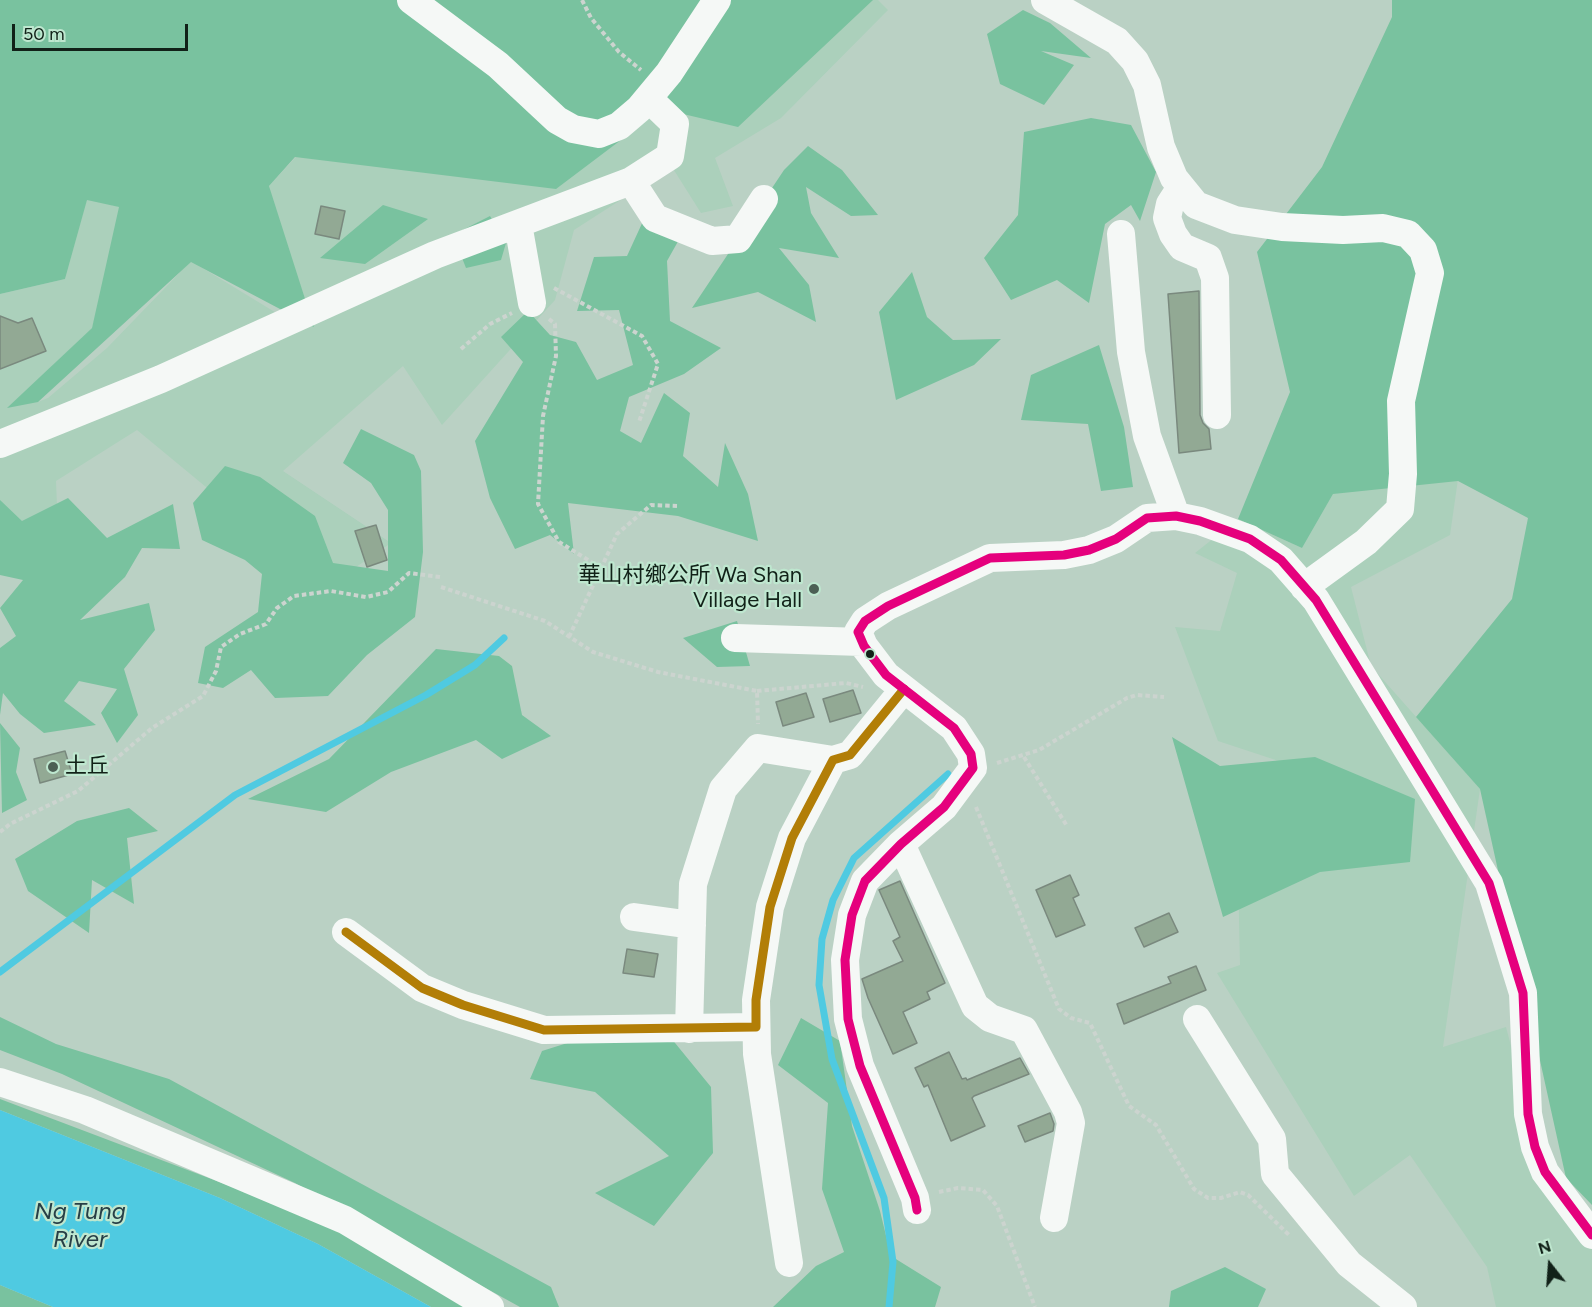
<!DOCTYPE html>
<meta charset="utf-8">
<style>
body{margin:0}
#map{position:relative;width:1592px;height:1307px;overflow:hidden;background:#bad1c4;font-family:Figtree,sans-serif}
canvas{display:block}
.north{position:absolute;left:1520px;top:1235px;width:60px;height:60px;-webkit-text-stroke:4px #bee7cf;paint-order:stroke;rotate:343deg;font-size:16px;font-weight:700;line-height:24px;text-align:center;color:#112118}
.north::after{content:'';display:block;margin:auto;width:21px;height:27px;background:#112118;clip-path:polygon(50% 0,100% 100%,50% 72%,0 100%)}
.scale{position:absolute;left:12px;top:24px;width:176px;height:27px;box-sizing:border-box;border:3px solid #112118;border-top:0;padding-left:8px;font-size:18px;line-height:21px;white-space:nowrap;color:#112118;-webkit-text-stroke:4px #bee7cf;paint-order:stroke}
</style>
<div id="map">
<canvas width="1592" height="1307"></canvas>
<div class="north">N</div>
<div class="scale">50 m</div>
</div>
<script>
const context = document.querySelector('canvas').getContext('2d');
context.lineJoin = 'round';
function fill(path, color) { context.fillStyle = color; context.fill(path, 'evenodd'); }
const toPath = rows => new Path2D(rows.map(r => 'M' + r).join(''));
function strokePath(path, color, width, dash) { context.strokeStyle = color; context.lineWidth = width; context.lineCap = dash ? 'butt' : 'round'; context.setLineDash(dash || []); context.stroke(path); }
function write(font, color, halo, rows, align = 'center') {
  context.font = font + ' Figtree,"Noto Sans SC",sans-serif'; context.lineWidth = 4.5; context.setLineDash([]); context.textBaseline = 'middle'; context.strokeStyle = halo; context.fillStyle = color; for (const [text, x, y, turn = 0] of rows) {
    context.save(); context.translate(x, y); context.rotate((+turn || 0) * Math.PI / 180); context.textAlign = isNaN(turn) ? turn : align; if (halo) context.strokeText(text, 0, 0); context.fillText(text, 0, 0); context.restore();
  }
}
const built = toPath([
 [850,0,878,0,888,10,781,118,715,158,733,206,701,213,672,167,574,230,555,300,442,425,403,366,283,471,391,543,327,587,137,430,56,481,58,530,0,575,0,294,65,279,87,199,128,209,92,328,53,365,38,402,48,398,107,348,191,261,301,328,269,186,306,146,630,133,662,109],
 [1459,472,1450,535,1351,587,1371,666,1480,789,1443,1047,1506,1027,1515,1061,1522,1147,1592,1247,1592,1307,1496,1307,1487,1267,1410,1155,1354,1196,1217,973,1240,965,1238,871,1269,810,1379,866,1394,799,1218,741,1175,627,1220,631,1237,573,1195,553,1238,519,1302,548,1333,494]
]);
const green = toPath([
 [0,0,873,0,738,127,662,109,556,189,295,157,269,186,314,327,191,262,38,402,7,408,92,328,119,207,87,200,65,279,0,294],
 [1392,0,1592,0,1592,1205,1566,1178,1480,789,1416,717,1512,599,1528,518,1458,481,1333,494,1302,548,1238,519,1290,392,1257,252,1322,167,1392,17],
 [1023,10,1050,23,1091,58,1041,51,1074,65,1044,105,1000,84,987,34],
 [1091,118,1131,125,1156,172,1140,221,1131,205,1105,224,1089,303,1057,280,1011,300,984,258,1018,215,1024,132],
 [808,146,842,170,878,215,851,216,806,187,811,213,839,258,779,248,809,285,816,322,758,292,692,308,784,170],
 [383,205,428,219,365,264,320,258],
 [650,206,685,229,667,261,670,321,721,348,684,374,629,397,620,431,641,443,664,393,690,413,683,456,718,487,725,443,748,494,758,541,678,516,568,503,574,554,550,535,515,549,490,498,475,441,523,362,501,337,528,311,550,335,576,342,597,380,633,365,619,310,577,311,594,257,627,256],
 [490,216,506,243,501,260,466,268,453,235],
 [912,272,927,317,953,340,1001,339,974,365,896,400,879,312],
 [1099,345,1124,427,1133,487,1101,491,1088,424,1021,420,1031,375],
 [361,429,414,455,421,471,423,552,415,617,367,655,328,696,275,698,251,670,223,688,198,683,205,647,258,612,262,574,245,560,202,540,193,503,225,466,260,477,315,516,333,563,388,571,388,510,371,483,343,463],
 [68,498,107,538,173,504,180,549,142,548,125,577,80,620,149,603,155,630,124,669,138,715,117,743,101,713,117,689,79,681,64,701,96,725,44,733,20,714,3,693,0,715,0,648,16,636,0,608,23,580,0,575,0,500,22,521],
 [737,621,750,666,717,667,683,638],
 [436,649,499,656,512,666,522,715,551,736,502,759,476,740,391,772,326,812,248,799,329,759],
 [0,723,20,748,16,772,27,800,2,813],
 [1172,737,1220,766,1315,757,1415,799,1410,862,1320,872,1223,917],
 [129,808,158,831,127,838,134,904,92,880,89,933,28,891,15,859,77,821],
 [653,1016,711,1087,713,1153,654,1226,595,1193,669,1156,595,1092,530,1079,542,1051],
 [0,1017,56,1044,169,1079,551,1287,559,1307,520,1307,295,1183,62,1074,0,1050],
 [801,1018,840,1041,852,1126,880,1211,891,1256,941,1287,935,1307,773,1307,816,1266,844,1252,822,1189,828,1103,778,1065],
 [0,1099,333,1225,474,1307,431,1307,318,1244,220,1198,0,1110],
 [1225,1267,1266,1289,1258,1307,1169,1307,1171,1291],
 [0,1285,53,1307,0,1307]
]);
const water = toPath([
 [0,1110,220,1198,318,1244,431,1307,53,1307,0,1285]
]);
const stream = toPath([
 [0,972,235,795,426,695,475,665,504,638],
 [889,1307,893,1262,884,1198,832,1059,819,985,822,939,833,900,854,858,948,774]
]);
const building = toPath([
 [321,206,345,211,339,239,315,234,321,206],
 [1199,291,1200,415,1203,423,1209,429,1211,449,1179,453,1168,294,1199,291],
 [0,316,18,323,32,318,46,351,0,369,0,316],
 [376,525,387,560,367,567,355,531,376,525],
 [853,690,861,713,830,722,823,699,853,690],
 [806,693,814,717,783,726,776,702,806,693],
 [65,751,72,774,40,783,34,759,65,751],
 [1070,875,1079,895,1073,898,1085,925,1056,937,1036,890,1070,875],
 [900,881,945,983,927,992,930,999,903,1012,917,1043,893,1054,868,998,862,979,903,961,893,941,900,937,879,890,900,881],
 [1169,913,1178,932,1144,947,1135,928,1169,913],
 [627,949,658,954,654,977,623,973,627,949],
 [1196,966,1206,990,1124,1024,1117,1004,1171,983,1168,977,1196,966],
 [949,1052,962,1079,966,1078,967,1080,1020,1058,1029,1074,974,1096,972,1098,985,1126,951,1141,928,1085,924,1087,915,1068,949,1052],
 [1050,1113,1054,1124,1053,1131,1025,1142,1018,1126,1050,1113]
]);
const path = toPath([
 [582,0,591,18,619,52,641,70],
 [554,288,642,336,658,364,639,422],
 [549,319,555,324,556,356,543,416,538,504,559,542,601,568],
 [461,349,490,324,512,313],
 [441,587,545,621,593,652,658,672,757,691,758,724],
 [569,637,617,534,651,505,677,506],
 [757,691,846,683,863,687],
 [1024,757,1067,826],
 [997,763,1039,750,1127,698,1137,695,1164,697],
 [976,807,1059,1009,1071,1018,1090,1023,1129,1106,1156,1125,1194,1189,1208,1198,1221,1198,1240,1192,1248,1195,1290,1236],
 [0,832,10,824,78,791,152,728,203,696,216,671,221,647,240,634,266,624,277,608,294,596,331,591,366,597,388,592,409,573,440,577],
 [939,1192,958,1188,983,1190,997,1206,1035,1307]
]);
const minor = toPath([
 [411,0,498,65,557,120,573,129,599,134,619,126,639,109,669,73,717,0],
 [1045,0,1117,41,1135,61,1147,85,1161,147,1174,178,1196,205,1235,220,1282,227,1343,230,1383,228,1408,234,1423,250,1430,273,1401,401,1403,474,1400,509,1366,542,1304,587],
 [631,181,655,218,712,241,738,239,764,199],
 [1181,187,1170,204,1167,218,1173,234,1182,247,1208,258,1215,278,1217,415],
 [518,224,532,303],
 [1121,234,1131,352,1147,436,1176,516],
 [0,444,161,379,435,255,631,181,670,156,675,124,649,99],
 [735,638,862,642],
 [901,844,975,1006,990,1018,1024,1030,1068,1112,1071,1123,1054,1218],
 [634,917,692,925],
 [346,932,422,988,463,1005,544,1030,756,1027],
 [1197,1019,1272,1139,1275,1174,1349,1264,1403,1307],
 [689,1029,693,884,723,789,758,748,833,760,850,755,904,689],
 [0,1082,85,1110,345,1220,490,1307],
 [917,1210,915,1198,860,1066,848,1019,845,960,852,915,865,881,901,844,944,807,973,768,971,754,954,728,886,675,864,646,858,632,865,621,888,606,990,558,1064,555,1089,550,1116,539,1147,518,1176,516,1200,521,1250,539,1281,560,1316,600,1489,883,1523,993,1528,1114,1535,1147,1545,1172,1592,1235],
 [789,1263,757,1054,756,1000,770,907,792,838,833,760]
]);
const bus1 = toPath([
 [346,932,422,988,463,1005,544,1030,756,1027,756,1000,770,907,792,838,833,760,850,755,904,689]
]);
const bus2 = toPath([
 [917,1210,915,1198,860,1066,848,1019,845,960,852,915,865,881,901,844,944,807,973,768,971,754,954,728,886,675,864,646,858,632,865,621,888,606,990,558,1064,555,1089,550,1116,539,1147,518,1176,516,1200,521,1250,539,1281,560,1316,600,1489,883,1523,993,1528,1114,1535,1147,1545,1172,1592,1235]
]);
const markers = [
 [814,589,6,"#4c5f54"],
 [870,654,5,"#112118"],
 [53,767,6,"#4c5f54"]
];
const poiNames = [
 ["華山村鄉公所 Wa Shan",802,576],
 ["Village Hall",802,601],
 ["土丘",65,767,"left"]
];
const waterNames = [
 ["Ng Tung",80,1212],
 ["River",80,1240]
];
fill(built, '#abd0bb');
fill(green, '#79c29f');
fill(water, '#4fcae1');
strokePath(stream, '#4fcae1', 7);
fill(building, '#92a994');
strokePath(building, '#7a897e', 1.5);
strokePath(path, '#ccd4cf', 4, [4.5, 3]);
strokePath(minor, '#f5f8f6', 28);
strokePath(bus1, '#b27e07', 9);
strokePath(bus2, '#e5007d', 9);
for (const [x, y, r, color] of markers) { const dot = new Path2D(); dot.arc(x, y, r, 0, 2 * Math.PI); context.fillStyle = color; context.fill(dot); strokePath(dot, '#bee7cf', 2); }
write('22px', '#112118', '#bee7cf', poiNames, 'right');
write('italic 24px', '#263e46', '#bee7cf', waterNames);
</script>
